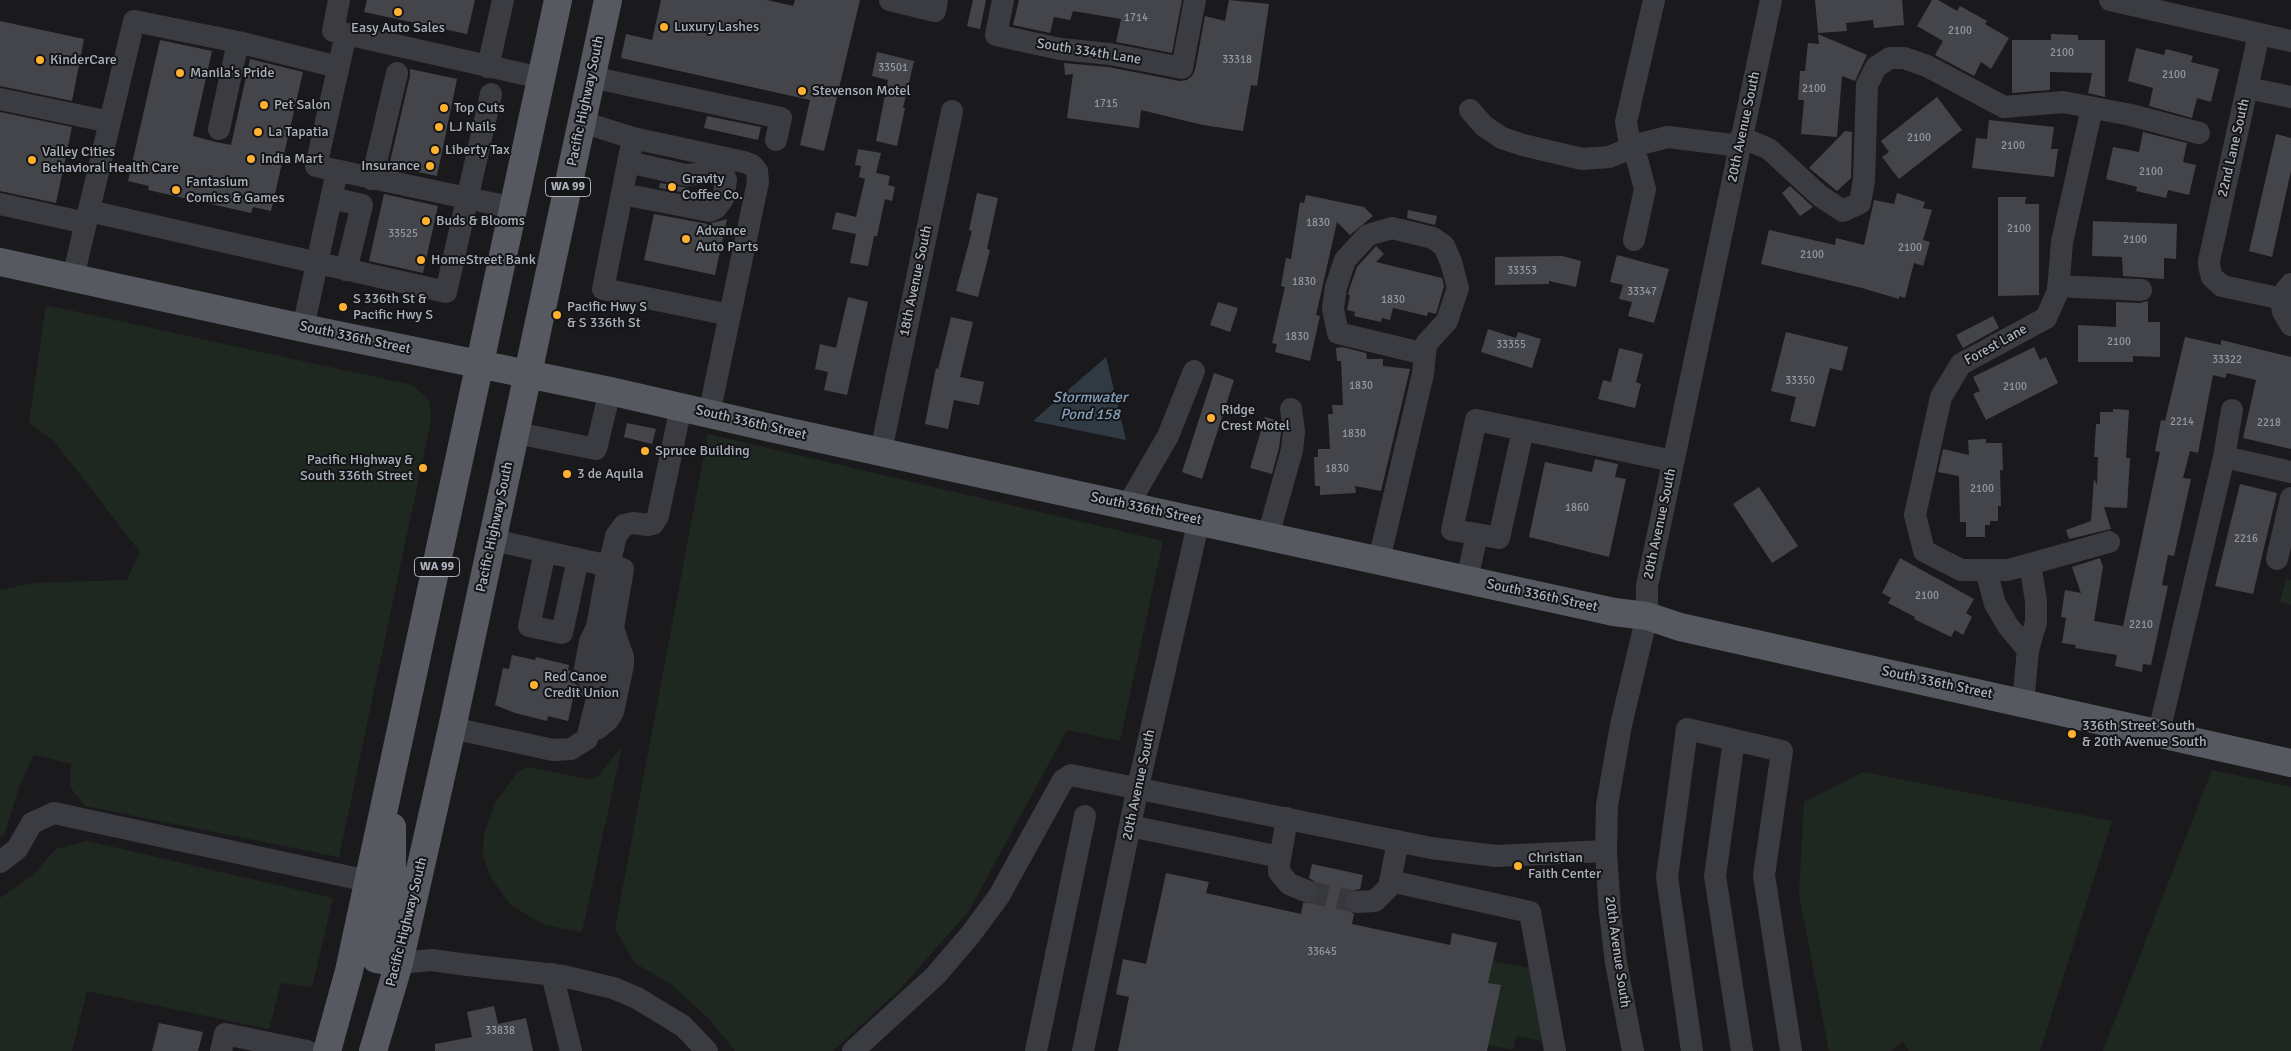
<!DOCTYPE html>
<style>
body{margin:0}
canvas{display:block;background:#1a1a1d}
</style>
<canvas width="2291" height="1051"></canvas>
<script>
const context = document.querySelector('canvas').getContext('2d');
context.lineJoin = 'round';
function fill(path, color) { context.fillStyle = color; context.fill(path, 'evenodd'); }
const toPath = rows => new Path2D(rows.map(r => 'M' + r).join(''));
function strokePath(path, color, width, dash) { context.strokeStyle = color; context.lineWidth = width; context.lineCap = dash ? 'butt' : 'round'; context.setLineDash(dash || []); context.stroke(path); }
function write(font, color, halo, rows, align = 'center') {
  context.font = font + ' Signika,sans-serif'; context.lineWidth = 4; context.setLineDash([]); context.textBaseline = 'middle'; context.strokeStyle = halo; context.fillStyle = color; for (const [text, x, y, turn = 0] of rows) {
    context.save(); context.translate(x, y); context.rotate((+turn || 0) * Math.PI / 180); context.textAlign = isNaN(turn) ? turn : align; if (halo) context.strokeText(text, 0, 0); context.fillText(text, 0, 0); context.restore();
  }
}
const green = toPath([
 [46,305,412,385,429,400,431,420,339,857,85,806,70,787,71,764,34,755,19,787,4,835,0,837,0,590,35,583,127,580,140,552,54,441,29,423],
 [708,434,1163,541,1120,741,1067,730,968,912,898,991,833,1051,735,1051,710,1020,671,984,635,963,615,929],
 [2286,579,2291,580,2291,605,2280,602],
 [622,746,582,932,544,925,510,904,491,878,483,856,484,834,495,803,518,772,528,767,592,780,599,775],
 [2212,770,2291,787,2291,1051,2103,1051],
 [1863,772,2112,821,2040,1051,1909,1051,1903,1041,1890,1051,1829,1051,1799,894,1804,802],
 [87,841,333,898,312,987,281,983,269,1029,87,991,72,1051,0,1051,0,898,33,875,56,849],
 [1493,961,1529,968,1542,1041,1516,1036,1513,1050,1488,1045,1501,985,1488,983]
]);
const water = toPath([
 [1106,357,1126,440,1033,421]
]);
const building = toPath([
 [367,0,475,0,467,34,364,12],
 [661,0,767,0,793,6,795,0,860,0,824,151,800,145,810,100,621,58,626,34,652,40],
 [973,0,986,0,980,29,967,26],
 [1019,0,1182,0,1172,53,1116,42,1121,19,1073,11,1070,20,1054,17,1050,33,1013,25],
 [1229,0,1269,4,1257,86,1251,85,1243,131,1203,125,1141,110,1139,128,1067,118,1073,74,1065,75,1064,63,1108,67,1180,81,1187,80,1192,76,1195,70,1205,16,1225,21],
 [1815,0,1902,0,1904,25,1874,28,1873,20,1846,23,1847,31,1818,33],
 [1932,0,1938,0,1957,11,1960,6,1987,21,1985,24,2009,38,1991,69,1981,62,1974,76,1935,55,1943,41,1917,26],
 [0,21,84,39,72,101,0,86],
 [1818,34,1867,55,1855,81,1842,76,1837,137,1801,134,1804,100,1798,100,1800,71,1805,71,1808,43,1819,44],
 [2051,34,2078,35,2078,40,2105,40,2105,97,2088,93,2092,73,2050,72,2050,90,2012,93,2012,40,2051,40],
 [160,40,212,51,193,136,216,142,231,145,250,59,303,72,271,211,253,207,251,213,148,190,149,186,128,181],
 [2136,48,2164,55,2166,49,2193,56,2191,62,2219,69,2211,102,2197,98,2192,118,2149,106,2153,88,2128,81],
 [877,52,914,61,903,108,905,108,897,146,876,141,888,80,872,76],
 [410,69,457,79,437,176,389,166,410,76],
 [1937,97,1962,130,1899,179,1882,157,1889,152,1881,141],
 [0,112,72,127,56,203,0,191],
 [707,116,761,127,758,140,704,128],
 [1989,120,2054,127,2051,149,2058,149,2054,177,1972,168,1976,138,1987,139],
 [1845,131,1852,132,1851,178,1837,191,1809,168],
 [2143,132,2187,143,2183,162,2196,165,2189,195,2168,190,2166,198,2136,191,2137,187,2106,179,2113,147,2139,152],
 [2276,134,2291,138,2291,171,2272,257,2249,251],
 [858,149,881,153,876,173,890,176,888,185,895,187,892,201,885,199,877,236,874,236,868,266,850,263,856,234,832,229,836,212,856,217,865,179,859,177,861,166,855,165],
 [660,183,689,188,687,193,659,188],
 [1790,186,1813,207,1800,216,1782,193],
 [977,193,998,198,987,249,990,250,978,297,956,291,972,231,969,230],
 [1897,193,1925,202,1923,208,1932,210,1923,240,1930,242,1923,266,1914,263,1905,298,1899,296,1899,299,1862,288,1761,264,1769,230,1835,245,1836,238,1864,245,1874,200,1894,204],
 [384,194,438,206,423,273,369,261],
 [1306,195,1364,207,1373,216,1350,235,1337,222,1316,315,1320,316,1310,361,1275,352,1277,344,1272,343,1285,287,1281,286,1286,258,1291,259,1300,202,1304,203],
 [1998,197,2026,197,2025,204,2039,204,2039,295,1998,296],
 [1408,210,1437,216,1435,225,1407,218],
 [654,214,708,224,727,219,715,275,644,260],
 [2093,221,2177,224,2176,259,2164,258,2164,279,2123,276,2122,257,2092,256],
 [1376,246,1384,254,1376,262,1442,278,1444,286,1436,314,1428,312,1427,316,1393,308,1390,320,1382,318,1381,322,1354,316,1355,312,1347,310,1350,295,1348,295,1349,290,1357,267],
 [1617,255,1669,269,1654,323,1628,316,1632,302,1619,299,1623,285,1610,282],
 [1562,256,1581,261,1576,287,1549,281,1549,284,1495,285,1495,257],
 [848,297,868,302,847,395,824,390,828,372,815,369,820,344,836,348],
 [2148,301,2148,322,2160,322,2160,357,2133,356,2133,362,2078,362,2078,325,2116,327,2116,302,2140,303],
 [1218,302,1238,308,1230,332,1210,325],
 [1993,316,1999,328,1963,348,1956,335],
 [951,317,973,322,960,377,984,382,979,405,954,400,948,429,925,424,936,368,938,369],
 [1488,329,1516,338,1518,332,1541,339,1532,368,1481,352],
 [1786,332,1848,347,1842,371,1830,368,1815,427,1790,421,1796,397,1771,391],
 [2185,337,2221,345,2221,340,2291,357,2291,449,2243,438,2256,380,2227,373,2225,378,2213,375,2198,453,2190,451,2183,478,2191,479,2174,556,2168,555,2162,585,2168,586,2151,665,2143,664,2142,672,2115,666,2117,655,2075,648,2076,645,2062,643,2066,618,2061,617,2065,590,2081,593,2072,567,2100,558,2103,567,2094,621,2123,626,2160,452,2155,451,2161,420,2165,421],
 [1342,347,1366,353,1367,359,1383,359,1383,366,1410,369,1381,491,1355,486,1356,493,1320,495,1320,486,1315,486,1314,457,1318,457,1318,449,1330,449,1328,414,1333,414,1332,405,1343,405,1341,361,1337,361,1336,348],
 [2034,347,2040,360,2046,357,2058,383,1986,420,1973,394,1980,391,1973,377],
 [1619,348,1643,354,1636,382,1641,384,1635,408,1598,399,1603,380,1611,382],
 [1214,373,1234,380,1202,479,1182,472],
 [2113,409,2129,410,2126,458,2130,458,2127,508,2104,507,2111,529,2069,539,2066,530,2091,521,2094,479,2097,485,2098,457,2094,457,2096,424,2100,424,2100,412,2113,412],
 [1265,417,1279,421,1281,432,1279,448,1272,474,1250,468],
 [627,423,656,429,652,444,624,437],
 [1986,439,1986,443,2002,443,2003,470,2000,470,2001,506,1998,506,1998,521,1990,521,1990,525,1985,525,1985,537,1966,537,1966,522,1960,522,1959,476,1938,472,1943,449,1969,455,1968,440],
 [1595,459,1618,464,1615,477,1626,479,1609,557,1529,537,1545,462,1592,472],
 [2240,484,2277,493,2253,594,2215,586],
 [1759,487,1798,546,1772,563,1733,504],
 [1900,558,1974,599,1966,613,1972,617,1963,635,1955,630,1951,637,1914,619,1915,617,1888,603,1891,598,1882,593],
 [512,655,535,660,536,657,569,665,568,670,571,671,572,678,575,684,582,687,590,685,592,687,584,696,574,694,568,721,548,716,547,721,515,713,495,705,503,668,509,669],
 [1312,864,1363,875,1360,889,1350,891,1345,897,1346,909,1354,914,1352,924,1450,945,1452,933,1497,943,1488,983,1501,985,1487,1051,1118,1051,1129,997,1116,994,1123,959,1146,964,1166,873,1209,882,1206,893,1301,914,1303,903,1314,902,1318,896,1317,883,1309,878],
 [494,1006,498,1024,526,1018,533,1051,435,1051,435,1044,472,1037,467,1012],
 [159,1023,203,1032,198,1051,152,1051]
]);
const minorTunnel = toPath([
 [588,697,592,676],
 [1306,891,1357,902]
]);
const minor = toPath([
 [339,0,333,31,541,78],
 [890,0,935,11,937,0],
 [1003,0,996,35,1060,49,1110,54,1182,68,1195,0],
 [2110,0,2291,41],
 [346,34,316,166,514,208],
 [2259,34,2209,261,2209,266,2212,277,2222,286,2283,299],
 [488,67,503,0],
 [591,77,781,118,776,140],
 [2247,88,2291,97],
 [0,99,110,122],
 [2092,108,2062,242,2058,291,2046,318,1961,364,1941,397,1915,515,1924,551,1961,570,2008,570,2109,542],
 [1470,110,1484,126,1502,138,1523,145,1582,159,1609,157,1644,143,1668,137,1740,146],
 [582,122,633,138,744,162,752,165,757,171,758,182,709,414],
 [219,129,238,42],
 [1741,137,1769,149,1820,196,1843,211,1860,203,1864,180,1867,85,1876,67,1890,58,1904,58,1927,66,2004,107,2063,102,2131,115,2199,133],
 [633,138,603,289,730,315],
 [372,179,397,73],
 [622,194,710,211,716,208,723,199,726,180,724,175,718,172,686,175,628,162],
 [331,198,362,205,346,270],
 [0,204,86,223],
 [89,211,446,292,491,94],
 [1634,240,1645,189,1637,159,1630,144,1626,122,1654,0],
 [73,277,134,21,238,42,338,67],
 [2291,284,2286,290,2282,306,2283,312,2291,325],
 [2058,286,2141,290],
 [303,328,337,171],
 [516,433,596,449,610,391],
 [881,451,952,111],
 [2224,457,2232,410],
 [1128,505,1168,436,1194,371],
 [1477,534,1499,538,1523,430],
 [1268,536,1292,450,1294,432,1291,409],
 [493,540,623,569,613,628,601,678],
 [545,552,529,626,562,633,578,559],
 [2277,559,2291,498],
 [1379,560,1423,374,1426,344,1447,321,1458,288,1451,262,1444,246,1433,238,1392,228,1368,235,1345,260,1336,287,1333,309,1338,333,1425,354],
 [609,566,616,536,624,525,633,523,648,525,653,524,658,516,681,407],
 [1986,570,1995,604,2008,626,2028,650],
 [1467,580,1477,534,1452,530,1476,420,1673,461],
 [584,674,590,642,597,627,607,572],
 [2023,702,2028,650,2036,622,2036,601,2030,564],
 [452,728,553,750,571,749,587,739,597,699],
 [597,729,608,720,613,712,623,665,623,657,613,628],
 [2159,732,2224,457,2291,472],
 [1734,740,1715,876,1742,1051],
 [1287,818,1279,865,1279,872,1289,884,1306,891],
 [1130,826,1280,857],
 [0,862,17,849,32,823,54,813,368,881],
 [1390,881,1530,912,1555,1051],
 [1357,902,1375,901,1389,887,1398,841],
 [399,963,432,960,460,964,563,976,613,988,637,998,683,1026,707,1051],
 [552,974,571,1051],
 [221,1051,225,1034,307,1051],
 [853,1051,936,975,971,934,999,896,1063,780,1071,775,1431,848,1496,856,1606,851],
 [1036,1051,1085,816],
 [1083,1051,1138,787,1199,520],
 [1633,1051,1616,963,1610,912,1606,851,1607,805,1621,725,1647,616,1647,586,1771,0],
 [1692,1051,1667,877,1687,729,1782,751,1764,875,1791,1051]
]);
const major = toPath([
 [0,262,303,328,610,391,771,428,1614,612,1647,616,1680,627,2291,763],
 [392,827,392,867,375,946,376,959,399,963],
 [327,1051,349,971,558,0],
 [373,1051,399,963,452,728,608,0]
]);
const markers = [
 [398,12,5,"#ffb130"],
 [664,27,5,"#ffb130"],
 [40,60,5,"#ffb130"],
 [180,73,5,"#ffb130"],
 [802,91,5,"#ffb130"],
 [264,105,5,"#ffb130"],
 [444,108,5,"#ffb130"],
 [439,127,5,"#ffb130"],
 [258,132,5,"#ffb130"],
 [435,150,5,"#ffb130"],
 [251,159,5,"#ffb130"],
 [32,160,5,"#ffb130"],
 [430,166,5,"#ffb130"],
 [672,187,5,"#ffb130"],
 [176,190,5,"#ffb130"],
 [426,221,5,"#ffb130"],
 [686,239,5,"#ffb130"],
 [421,260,5,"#ffb130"],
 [343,307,5,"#ffb130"],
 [557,315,5,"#ffb130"],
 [1211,418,5,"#ffb130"],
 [645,451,5,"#ffb130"],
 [423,468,5,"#ffb130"],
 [567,474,5,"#ffb130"],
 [534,685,5,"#ffb130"],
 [2072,734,5,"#ffb130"],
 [1518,866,5,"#ffb130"]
];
const numberNames = [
 ["1714",1136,18],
 ["2100",1960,31],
 ["2100",2062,53],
 ["33318",1237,60],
 ["33501",893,68],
 ["2100",2174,75],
 ["2100",1814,89],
 ["1715",1106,104],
 ["2100",1919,138],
 ["2100",2013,146],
 ["2100",2151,172],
 ["1830",1318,223],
 ["2100",2019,229],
 ["33525",403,234],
 ["2100",2135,240],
 ["2100",1910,248],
 ["2100",1812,255],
 ["33353",1522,271],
 ["1830",1304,282],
 ["33347",1642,292],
 ["1830",1393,300],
 ["1830",1297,337],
 ["2100",2119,342],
 ["33355",1511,345],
 ["33322",2227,360],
 ["33350",1800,381],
 ["1830",1361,386],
 ["2100",2015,387],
 ["2214",2182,422],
 ["2218",2269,423],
 ["1830",1354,434],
 ["1830",1337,469],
 ["2100",1982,489],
 ["1860",1577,508],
 ["2216",2246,539],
 ["2100",1927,596],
 ["2210",2141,625],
 ["33645",1322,952],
 ["33838",500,1031]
];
const shields = [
 [568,187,45],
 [437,567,45]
];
const shieldNames = [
 ["WA 99",568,187],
 ["WA 99",437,567]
];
const poiNames = [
 ["Luxury Lashes",674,27],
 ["Easy Auto Sales",398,28,"center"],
 ["KinderCare",50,60],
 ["Manila's Pride",190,73],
 ["Stevenson Motel",812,91],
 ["Pet Salon",274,105],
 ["Top Cuts",454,108],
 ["LJ Nails",449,127],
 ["La Tapatia",268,132],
 ["Liberty Tax",445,150],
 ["Valley Cities",42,152],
 ["Behavioral Health Care",42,168],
 ["India Mart",261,159],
 ["Insurance",420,166,"right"],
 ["Gravity",682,179],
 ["Coffee Co.",682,195],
 ["Fantasium",186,182],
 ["Comics & Games",186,198],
 ["Buds & Blooms",436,221],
 ["Advance",696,231],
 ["Auto Parts",696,247],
 ["HomeStreet Bank",431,260],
 ["S 336th St &",353,299],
 ["Pacific Hwy S",353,315],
 ["Pacific Hwy S",567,307],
 ["& S 336th St",567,323],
 ["Ridge",1221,410],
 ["Crest Motel",1221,426],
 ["Spruce Building",655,451],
 ["Pacific Highway &",413,460,"right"],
 ["South 336th Street",413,476,"right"],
 ["3 de Aquila",577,474],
 ["Red Canoe",544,677],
 ["Credit Union",544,693],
 ["336th Street South",2082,726],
 ["& 20th Avenue South",2082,742],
 ["Christian",1528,858],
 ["Faith Center",1528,874]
];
const streetNames = [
 ["South 334th Lane",1089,52,9],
 ["Pacific Highway South",586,101,-78],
 ["20th Avenue South",1744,127,-78],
 ["22nd Lane South",2234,148,-77],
 ["18th Avenue South",916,281,-78],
 ["South 336th Street",355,338,12],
 ["Forest Lane",1996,345,-29],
 ["South 336th Street",751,423,13],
 ["South 336th Street",1146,509,12],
 ["20th Avenue South",1660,524,-78],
 ["Pacific Highway South",495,527,-78],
 ["South 336th Street",1542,596,12],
 ["South 336th Street",1937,683,12],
 ["20th Avenue South",1139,785,-78],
 ["Pacific Highway South",407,922,-76],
 ["20th Avenue South",1617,952,82]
];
const waterNames = [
 ["Stormwater",1090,398],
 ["Pond 158",1090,415]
];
fill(green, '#1f2820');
fill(water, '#2f3a42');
fill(building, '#44454a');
strokePath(minorTunnel, '#37383d', 22, [22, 11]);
strokePath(minor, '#3b3c42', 22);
strokePath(major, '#575961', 28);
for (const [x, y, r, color] of markers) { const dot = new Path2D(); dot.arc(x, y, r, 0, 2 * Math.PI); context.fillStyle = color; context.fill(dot); strokePath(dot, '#151518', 2); }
write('11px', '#9297a0', null, numberNames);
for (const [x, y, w] of shields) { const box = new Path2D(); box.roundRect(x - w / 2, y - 9.5, w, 19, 4); context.fillStyle = '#151518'; context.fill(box); strokePath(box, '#acb2bd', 1); }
write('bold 12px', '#acb2bd', null, shieldNames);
write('14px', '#acb2bd', '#151518', poiNames, 'left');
write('14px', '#acb2bd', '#151518', streetNames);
write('italic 15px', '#81a1ba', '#151518', waterNames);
</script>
